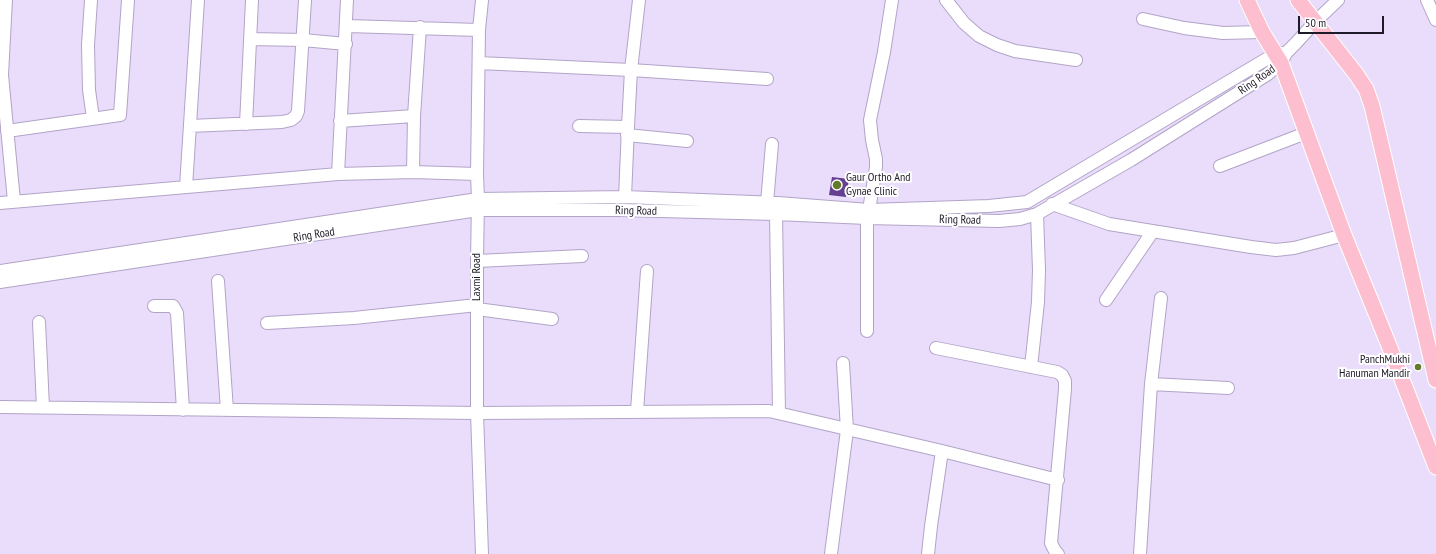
<!DOCTYPE html>
<style>
body{margin:0}
#map{position:relative;width:1436px;height:554px;overflow:hidden;background:#e9ddfb;font-family:"PT Sans Narrow",sans-serif}
canvas{display:block}
.scale{position:absolute;left:1298px;top:16px;width:86px;height:18px;box-sizing:border-box;border:2px solid #1f1a27;border-top:0;padding-left:5px;font-size:12px;line-height:14px;white-space:nowrap;color:#1f1a27;-webkit-text-stroke:3px #fff;paint-order:stroke}
</style>
<div id="map">
<canvas width="1436" height="554"></canvas>
<div class="scale">50 m</div>
</div>
<script>
const context = document.querySelector('canvas').getContext('2d');
context.lineJoin = 'round';
function fill(path, color) { context.fillStyle = color; context.fill(path, 'evenodd'); }
const toPath = rows => new Path2D(rows.map(r => 'M' + r).join(''));
function strokePath(path, color, width, dash) { context.strokeStyle = color; context.lineWidth = width; context.lineCap = dash ? 'butt' : 'round'; context.setLineDash(dash || []); context.stroke(path); }
function write(font, color, halo, rows, align = 'center') {
  context.font = font + ' "PT Sans Narrow",sans-serif'; context.lineWidth = 4; context.setLineDash([]); context.textBaseline = 'middle'; context.strokeStyle = halo; context.fillStyle = color; for (const [text, x, y, turn = 0] of rows) {
    context.save(); context.translate(x, y); context.rotate((+turn || 0) * Math.PI / 180); context.textAlign = isNaN(turn) ? turn : align; if (halo) context.strokeText(text, 0, 0); context.fillText(text, 0, 0); context.restore();
  }
}
const building = toPath([
 [832,177,849,179,846,197,829,195]
]);
const minor = toPath([
 [6,0,2,75,14,201],
 [91,0,88,45,89,90,93,118],
 [946,0,964,23,979,36,997,45,1015,51,1076,60],
 [1427,0,1436,20],
 [1143,19,1184,28,1223,33,1262,32],
 [347,26,479,30],
 [250,39,303,40,346,44],
 [479,63,631,70,767,79],
 [340,121,414,116],
 [246,124,252,0],
 [190,126,282,122,291,120,296,116,298,111,305,0],
 [579,126,628,127],
 [7,131,120,115,128,0],
 [627,135,687,141],
 [1220,166,1306,133],
 [413,172,414,116,420,27],
 [338,174,347,0],
 [186,187,198,0],
 [625,197,628,127,631,70,639,0],
 [0,203,338,174,413,172,477,174],
 [767,203,772,144],
 [1052,204,1109,224,1251,247,1276,250,1294,248,1344,235],
 [869,210,876,167,876,159,872,140,870,120,884,52,892,0],
 [776,214,779,413],
 [867,218,867,331],
 [477,261,582,256],
 [0,271,478,199,625,197,778,203,869,210,989,206,1027,202,1238,76,1275,54,1284,53],
 [218,281,227,410],
 [0,282,478,210,622,210,776,214,867,218,999,221,1020,219,1037,214,1131,160,1268,74,1281,63,1286,53,1296,43,1316,21,1338,0],
 [1106,300,1153,231],
 [154,306,173,306,177,313,183,410],
 [477,309,552,319],
 [39,322,43,407],
 [267,323,354,318,477,305],
 [936,348,1057,372,1062,375,1065,381,1065,389,1051,543,1055,551,1058,554],
 [1031,367,1038,302,1039,270,1037,214],
 [1151,384,1228,388],
 [0,407,477,413,769,411,942,451,1058,480],
 [637,411,647,271],
 [482,554,477,413,477,261,478,199,477,174,479,30,482,0],
 [831,554,847,430,843,363],
 [928,554,931,526,942,451],
 [1140,554,1151,384,1161,298]
]);
const major = toPath([
 [1247,0,1262,32,1281,63,1344,235,1388,343,1436,467],
 [1298,0,1356,74,1366,89,1372,106,1436,380]
]);
const markers = [
 [837,185,5,"#647a2b"],
 [1418,367,4,"#647a2b"]
];
const streetNames = [
 ["Ring Road",1257,80,-35],
 ["Ring Road",636,211,1],
 ["Ring Road",960,220,1],
 ["Ring Road",314,235,-9],
 ["Laxmi Road",477,277,-90]
];
const poiNames = [
 ["Gaur Ortho And",846,178],
 ["Gynae Clinic",846,192],
 ["PanchMukhi",1410,360,"right"],
 ["Hanuman Mandir",1410,374,"right"]
];
fill(building, '#653f90');
strokePath(minor, '#b2a4c7', 14);
strokePath(major, '#fff', 17);
strokePath(minor, '#fff', 12);
strokePath(major, '#fdbfd0', 15);
for (const [x, y, r, color] of markers) { const dot = new Path2D(); dot.arc(x, y, r, 0, 2 * Math.PI); context.fillStyle = color; context.fill(dot); strokePath(dot, '#fff', 1.5); }
write('12px', '#1f1a27', '#fff', streetNames);
write('12px', '#1f1a27', '#fff', poiNames, 'left');
</script>
